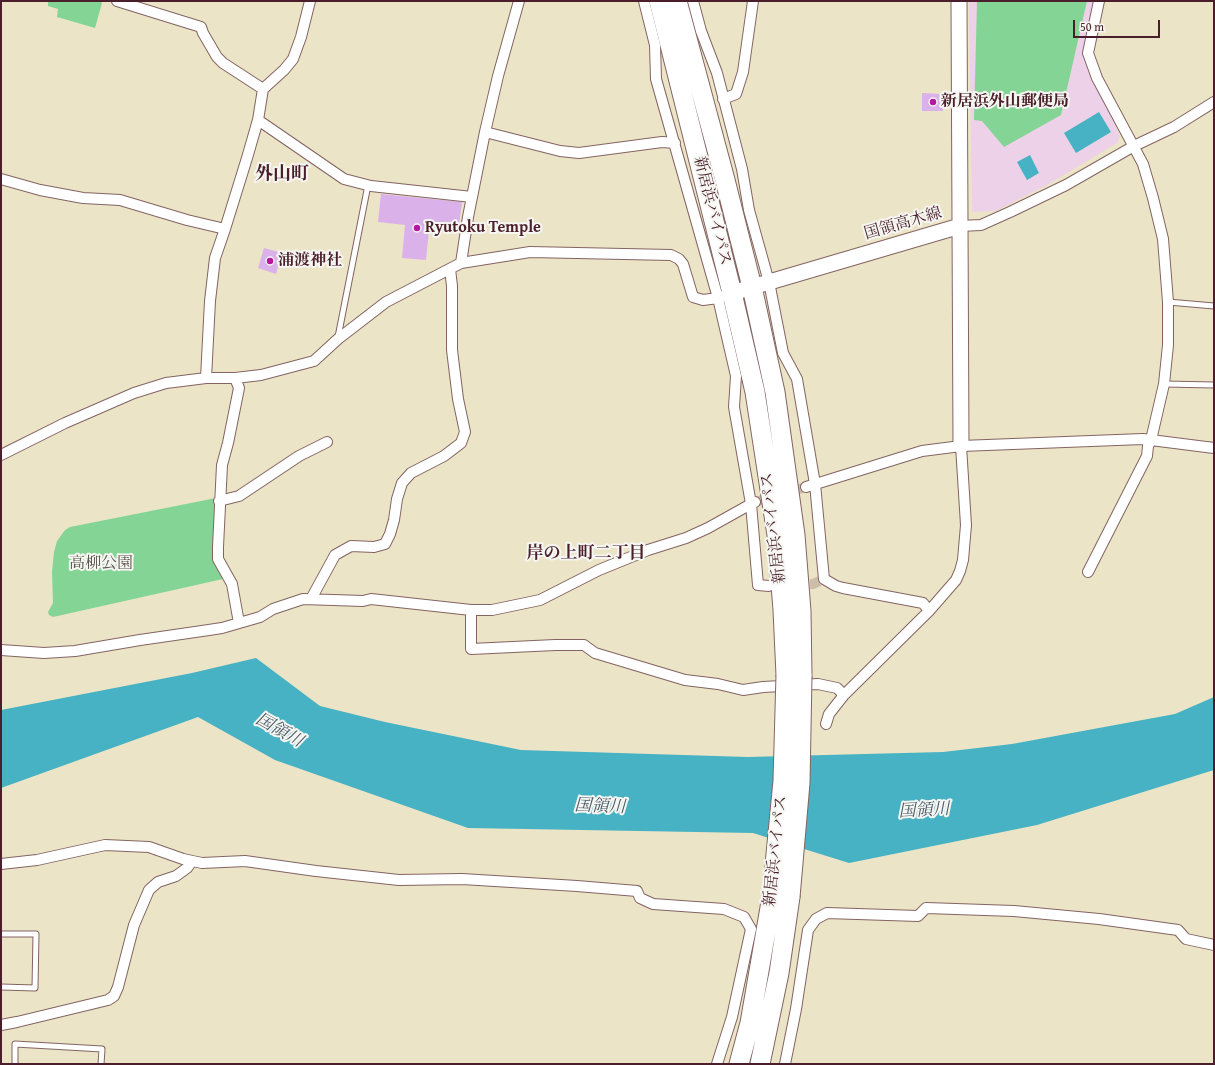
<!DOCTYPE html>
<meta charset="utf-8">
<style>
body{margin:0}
#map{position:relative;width:1215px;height:1065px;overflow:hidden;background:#ece4c7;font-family:"Gentium Book Plus",serif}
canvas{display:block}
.frame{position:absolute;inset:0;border:2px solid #4a1f2b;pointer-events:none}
.scale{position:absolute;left:1073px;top:20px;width:87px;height:18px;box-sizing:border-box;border:2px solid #4a1f2b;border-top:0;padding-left:5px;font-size:12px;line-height:14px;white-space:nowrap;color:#4a1f2b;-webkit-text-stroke:3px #f6f6f2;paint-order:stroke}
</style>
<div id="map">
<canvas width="1215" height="1065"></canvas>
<div class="frame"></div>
<div class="scale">50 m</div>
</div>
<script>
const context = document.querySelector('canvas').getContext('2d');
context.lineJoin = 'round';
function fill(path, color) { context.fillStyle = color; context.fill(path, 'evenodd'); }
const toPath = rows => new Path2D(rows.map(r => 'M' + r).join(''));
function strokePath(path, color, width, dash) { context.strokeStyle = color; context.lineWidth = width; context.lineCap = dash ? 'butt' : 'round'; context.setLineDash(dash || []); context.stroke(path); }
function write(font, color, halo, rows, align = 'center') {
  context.font = font + ' "Gentium Book Plus","Noto Serif JP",serif'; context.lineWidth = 4; context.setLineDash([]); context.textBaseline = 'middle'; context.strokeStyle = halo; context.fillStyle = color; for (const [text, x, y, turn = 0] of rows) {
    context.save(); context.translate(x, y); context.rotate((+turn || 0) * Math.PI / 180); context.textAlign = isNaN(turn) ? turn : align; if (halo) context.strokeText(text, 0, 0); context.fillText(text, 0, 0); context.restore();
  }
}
const built = toPath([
 [969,1,1095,1,1083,50,1120,137,1117,143,1049,184,996,211,972,212]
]);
const green = toPath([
 [48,1,100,1,102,3,95,28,57,17,58,9,48,6],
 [977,1,1087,1,1061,115,1004,147,982,121,974,120],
 [216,498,214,561,223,579,53,617,49,615,48,612,53,603,52,572,54,552,57,541,65,530,70,527]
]);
const water = toPath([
 [1099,112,1111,132,1076,153,1064,133],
 [1030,155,1039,173,1027,180,1017,162],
 [256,658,320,706,385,722,521,750,748,757,943,752,1012,744,1175,714,1214,697,1214,770,1037,825,849,863,753,833,468,828,275,760,198,717,1,788,1,710,192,673]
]);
const building = toPath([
 [922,93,943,94,943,111,922,111],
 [381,194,462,202,458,233,429,230,426,260,402,258,405,225,378,222],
 [264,248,282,253,276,274,258,268]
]);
const streetTunnel = toPath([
 [755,502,806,487],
 [795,585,813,584,824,579]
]);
const lane = toPath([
 [1168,302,1214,306],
 [338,337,368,185],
 [1164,384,1214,385],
 [1,934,36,934,35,988,1,987],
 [15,1064,15,1044,102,1049,101,1064]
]);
const street = toPath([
 [117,1,201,27,203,33,217,57,223,63,263,89],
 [644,1,655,45,656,79,718,298,736,376,734,407,751,504,755,502],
 [693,1,701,31,717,73,742,169,749,210,769,282,783,353,797,379,815,484,824,579,836,586,843,588,923,603,929,611],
 [723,99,736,94,743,72,753,1],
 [258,120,344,179,371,186,472,197],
 [485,132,560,151,579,153,662,142,675,143],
 [1,179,40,190,83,198,120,200,187,220,225,229],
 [960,226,981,225,1010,212,1066,185,1134,146,1174,127,1214,102],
 [461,263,468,217,485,132,498,76,519,1],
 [206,378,210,301,215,258,225,229,247,158,258,120,263,89,284,70,293,59,301,37,310,1],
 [235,378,239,388,228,443,222,465,218,547,218,559,232,584,239,623],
 [1,455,65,423,134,393,166,383,206,378,235,378,261,375,314,361,338,339,386,302,461,263,530,252,671,255,679,259,683,264,693,297,703,300,718,298,732,293],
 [806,487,922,451,961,446,1143,439,1214,448],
 [219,501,239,496,299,456,327,442],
 [1088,572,1147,456,1148,446,1151,440,1164,384,1168,345,1168,302,1163,239,1153,198,1143,164,1097,78,1088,53,1099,1],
 [311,599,335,555,351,546,374,547,385,544,390,534,394,520,397,499,402,483,411,473,444,456,461,443,465,432,458,399,452,350,452,286,450,269],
 [471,610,471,649,555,645,584,645,595,653,685,680,718,684,743,690,763,687,818,684,837,688,844,695,929,611,956,580,960,571,963,560,966,525,961,446],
 [1,650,44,653,75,651,140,640,202,631,222,628,260,617,273,609,303,599,363,601,371,599,471,610,492,610,540,600,599,570,648,550,686,538,708,528,751,504,758,585,769,586],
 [826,724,829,714,844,695],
 [1,864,37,860,105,845,149,847,183,859,202,863,245,861,316,871,399,880,462,879,577,886,637,891,640,898,653,904,724,909,744,917,751,929,732,1017,717,1064],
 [1,1025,17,1022,108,1000,114,996,118,987,134,925,149,890,158,882,176,876,187,868,192,861],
 [785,1064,796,1009,808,930,816,919,827,913,918,916,926,908,1014,911,1099,919,1178,930,1186,939,1214,945]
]);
const secondary = toPath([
 [959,1,961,446],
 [732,293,960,226]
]);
const highway = toPath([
 [659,1,732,293,755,392,777,535,783,610,786,675],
 [677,1,725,180,752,287,775,392,795,535,801,611,802,676],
 [739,1064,750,1023,772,896],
 [760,1064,779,973,790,897]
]);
const highwayBridge = toPath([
 [772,896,783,781,786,675],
 [790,897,800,783,802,676]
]);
const markers = [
 [933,102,4,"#b5179e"],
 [417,228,4,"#b5179e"],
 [270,261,4,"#b5179e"]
];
const poiNames = [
 ["新居浜外山郵便局",941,102],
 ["Ryutoku Temple",425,228],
 ["浦渡神社",278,261]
];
const streetNames = [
 ["新居浜バイパス",712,211,76],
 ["国領高木線",903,224,-16],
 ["新居浜バイパス",774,528,-97],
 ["新居浜バイパス",776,851,-84]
];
const parkNames = [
 ["高柳公園",101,564]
];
const neighbourhoodNames = [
 ["岸の上町二丁目",586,554]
];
const waterNames = [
 ["国領川",279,731,29],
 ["国領川",600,807,2],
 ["国領川",924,811,-3]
];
const quarterNames = [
 ["外山町",282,174]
];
fill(built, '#edd1e9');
fill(green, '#84d595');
fill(water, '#46b2c3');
fill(building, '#dbb1ea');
strokePath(streetTunnel, '#ccbda8', 10, [10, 5]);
strokePath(lane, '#836462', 7);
strokePath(street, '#836462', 12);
strokePath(secondary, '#836462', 17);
strokePath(highway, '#836462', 21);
strokePath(lane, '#fff', 5);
strokePath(street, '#fff', 10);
strokePath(secondary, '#fff', 15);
strokePath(highway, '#fff', 19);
strokePath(highwayBridge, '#836462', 21, []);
strokePath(highwayBridge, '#fff', 19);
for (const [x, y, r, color] of markers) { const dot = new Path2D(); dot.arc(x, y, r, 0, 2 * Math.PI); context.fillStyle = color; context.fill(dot); strokePath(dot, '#f6f6f2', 1.5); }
write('bold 16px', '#4a1f2b', '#f6f6f2', poiNames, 'left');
write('16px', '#4a1f2b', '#f6f6f2', streetNames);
write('16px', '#5b564b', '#f6f6f2', parkNames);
write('bold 17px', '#4a1f2b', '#f6f6f2', neighbourhoodNames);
write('italic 17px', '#485a68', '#f6f6f2', waterNames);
write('bold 18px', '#4a1f2b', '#f6f6f2', quarterNames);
</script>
